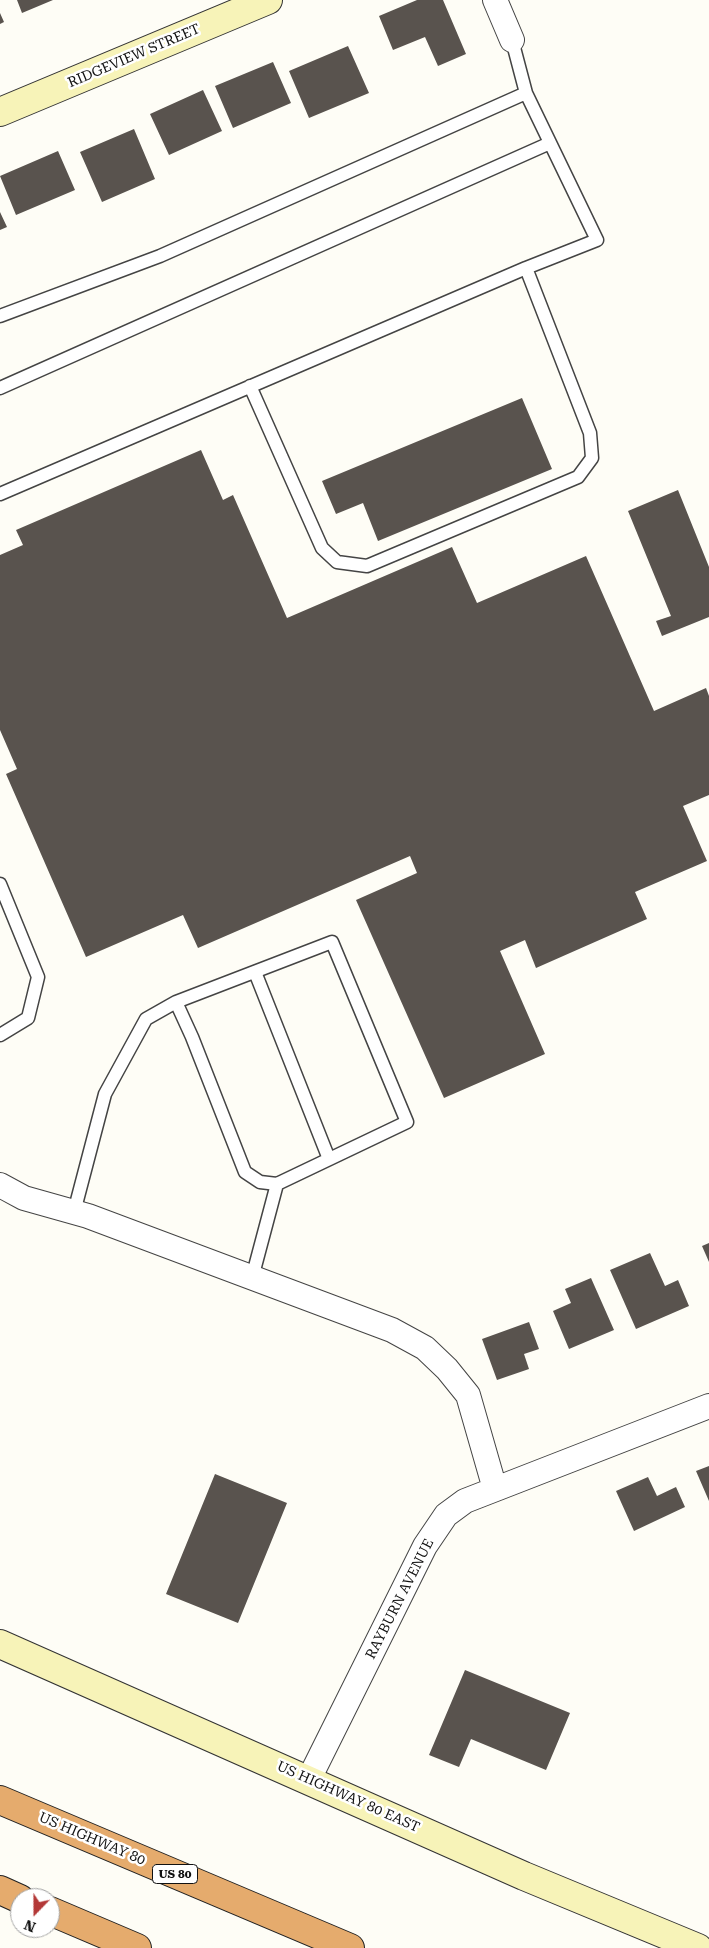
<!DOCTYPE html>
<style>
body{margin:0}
#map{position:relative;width:709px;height:1948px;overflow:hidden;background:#fefdf6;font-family:"Roboto Serif",serif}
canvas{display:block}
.north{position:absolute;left:10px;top:1888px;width:50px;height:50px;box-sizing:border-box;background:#fff;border:1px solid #a0a0a0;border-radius:50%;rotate:202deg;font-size:14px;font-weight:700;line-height:20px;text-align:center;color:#111}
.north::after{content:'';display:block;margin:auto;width:18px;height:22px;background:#b33837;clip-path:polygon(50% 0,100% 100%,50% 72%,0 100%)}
</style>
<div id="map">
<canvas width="709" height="1948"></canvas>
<div class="north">N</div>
</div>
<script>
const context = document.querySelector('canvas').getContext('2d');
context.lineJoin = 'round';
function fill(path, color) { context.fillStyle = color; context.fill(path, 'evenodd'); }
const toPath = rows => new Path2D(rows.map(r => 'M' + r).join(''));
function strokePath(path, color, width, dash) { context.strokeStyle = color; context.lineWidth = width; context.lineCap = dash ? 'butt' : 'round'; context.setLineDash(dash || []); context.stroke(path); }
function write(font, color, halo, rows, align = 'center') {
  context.font = font + ' "Roboto Serif",serif'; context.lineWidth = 5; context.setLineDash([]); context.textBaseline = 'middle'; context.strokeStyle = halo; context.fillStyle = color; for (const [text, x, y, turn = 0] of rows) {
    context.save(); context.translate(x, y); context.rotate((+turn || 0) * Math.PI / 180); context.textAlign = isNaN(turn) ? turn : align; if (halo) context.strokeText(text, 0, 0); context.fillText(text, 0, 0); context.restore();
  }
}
const building = toPath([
 [17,0,53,0,22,13],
 [417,0,443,0,466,54,438,66,425,37,393,50,379,16],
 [0,13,4,22,0,24],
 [348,46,369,93,309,118,289,71],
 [273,62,291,103,233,128,215,86],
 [203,90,222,131,169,155,150,114],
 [134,129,155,179,102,202,80,152],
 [58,151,75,190,16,215,0,176],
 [0,212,7,227,0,230],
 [522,398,552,469,378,541,363,503,336,514,322,481],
 [201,450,223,500,233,495,287,618,452,547,477,603,586,556,654,711,706,688,709,696,709,795,683,806,707,861,635,892,647,919,536,968,525,940,500,951,545,1054,444,1098,356,900,417,873,410,856,198,948,183,915,86,957,6,774,17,769,0,730,0,555,23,545,16,530],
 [678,490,709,567,709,617,662,636,656,621,671,616,628,511],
 [709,1243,709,1262,702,1246],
 [650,1253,665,1286,678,1280,689,1306,636,1329,610,1270],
 [591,1278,614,1330,569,1349,553,1311,571,1303,565,1289],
 [529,1322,539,1349,524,1354,529,1369,497,1380,482,1339],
 [709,1466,709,1501,696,1471],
 [215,1474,287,1503,238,1623,166,1594],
 [648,1477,657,1496,676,1487,685,1507,634,1531,616,1491],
 [465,1670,570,1713,546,1770,471,1739,459,1767,429,1755]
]);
const lane = toPath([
 [0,316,160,256,526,93],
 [250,386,322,548,337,562,367,566,578,477,592,458,590,433,526,268],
 [0,388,550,143],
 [0,494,526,268,597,240,526,93,512,40],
 [0,884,38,977,28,1018,0,1035],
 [255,972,329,1159],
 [176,1002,332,942,407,1122,277,1184],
 [74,1212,105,1094,146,1019,176,1002,192,1037,245,1172,260,1182,277,1184,252,1278]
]);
const street = toPath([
 [495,0,512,40],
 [0,1185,24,1198,88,1216,392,1330,425,1348,447,1369,468,1395,495,1489],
 [309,1779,425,1546,446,1515,465,1501,709,1406]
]);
const secondary = toPath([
 [0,112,268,0],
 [0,1644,524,1876,698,1948]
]);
const highway = toPath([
 [0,1800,350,1948],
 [0,1890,20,1899],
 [50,1911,137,1948]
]);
const shields = [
 [175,1874,45]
];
const shieldNames = [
 ["US 80",175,1874]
];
const streetNames = [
 ["RIDGEVIEW STREET",134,56,-23],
 ["RAYBURN AVENUE",400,1599,-63],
 ["US HIGHWAY 80 EAST",348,1797,24],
 ["US HIGHWAY 80",92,1839,23]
];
fill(building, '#59534e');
strokePath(lane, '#444', 15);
strokePath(street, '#444', 26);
strokePath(secondary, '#333', 30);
strokePath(highway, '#222', 30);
strokePath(lane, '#fff', 12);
strokePath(street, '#fff', 24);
strokePath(secondary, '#f7f3b8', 28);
strokePath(highway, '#e5ab6d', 28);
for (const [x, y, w] of shields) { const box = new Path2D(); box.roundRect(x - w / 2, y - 9.5, w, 19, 4); context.fillStyle = '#fff'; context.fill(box); strokePath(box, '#111', 1); }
write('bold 12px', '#111', null, shieldNames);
write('14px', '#111', '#fff', streetNames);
</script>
